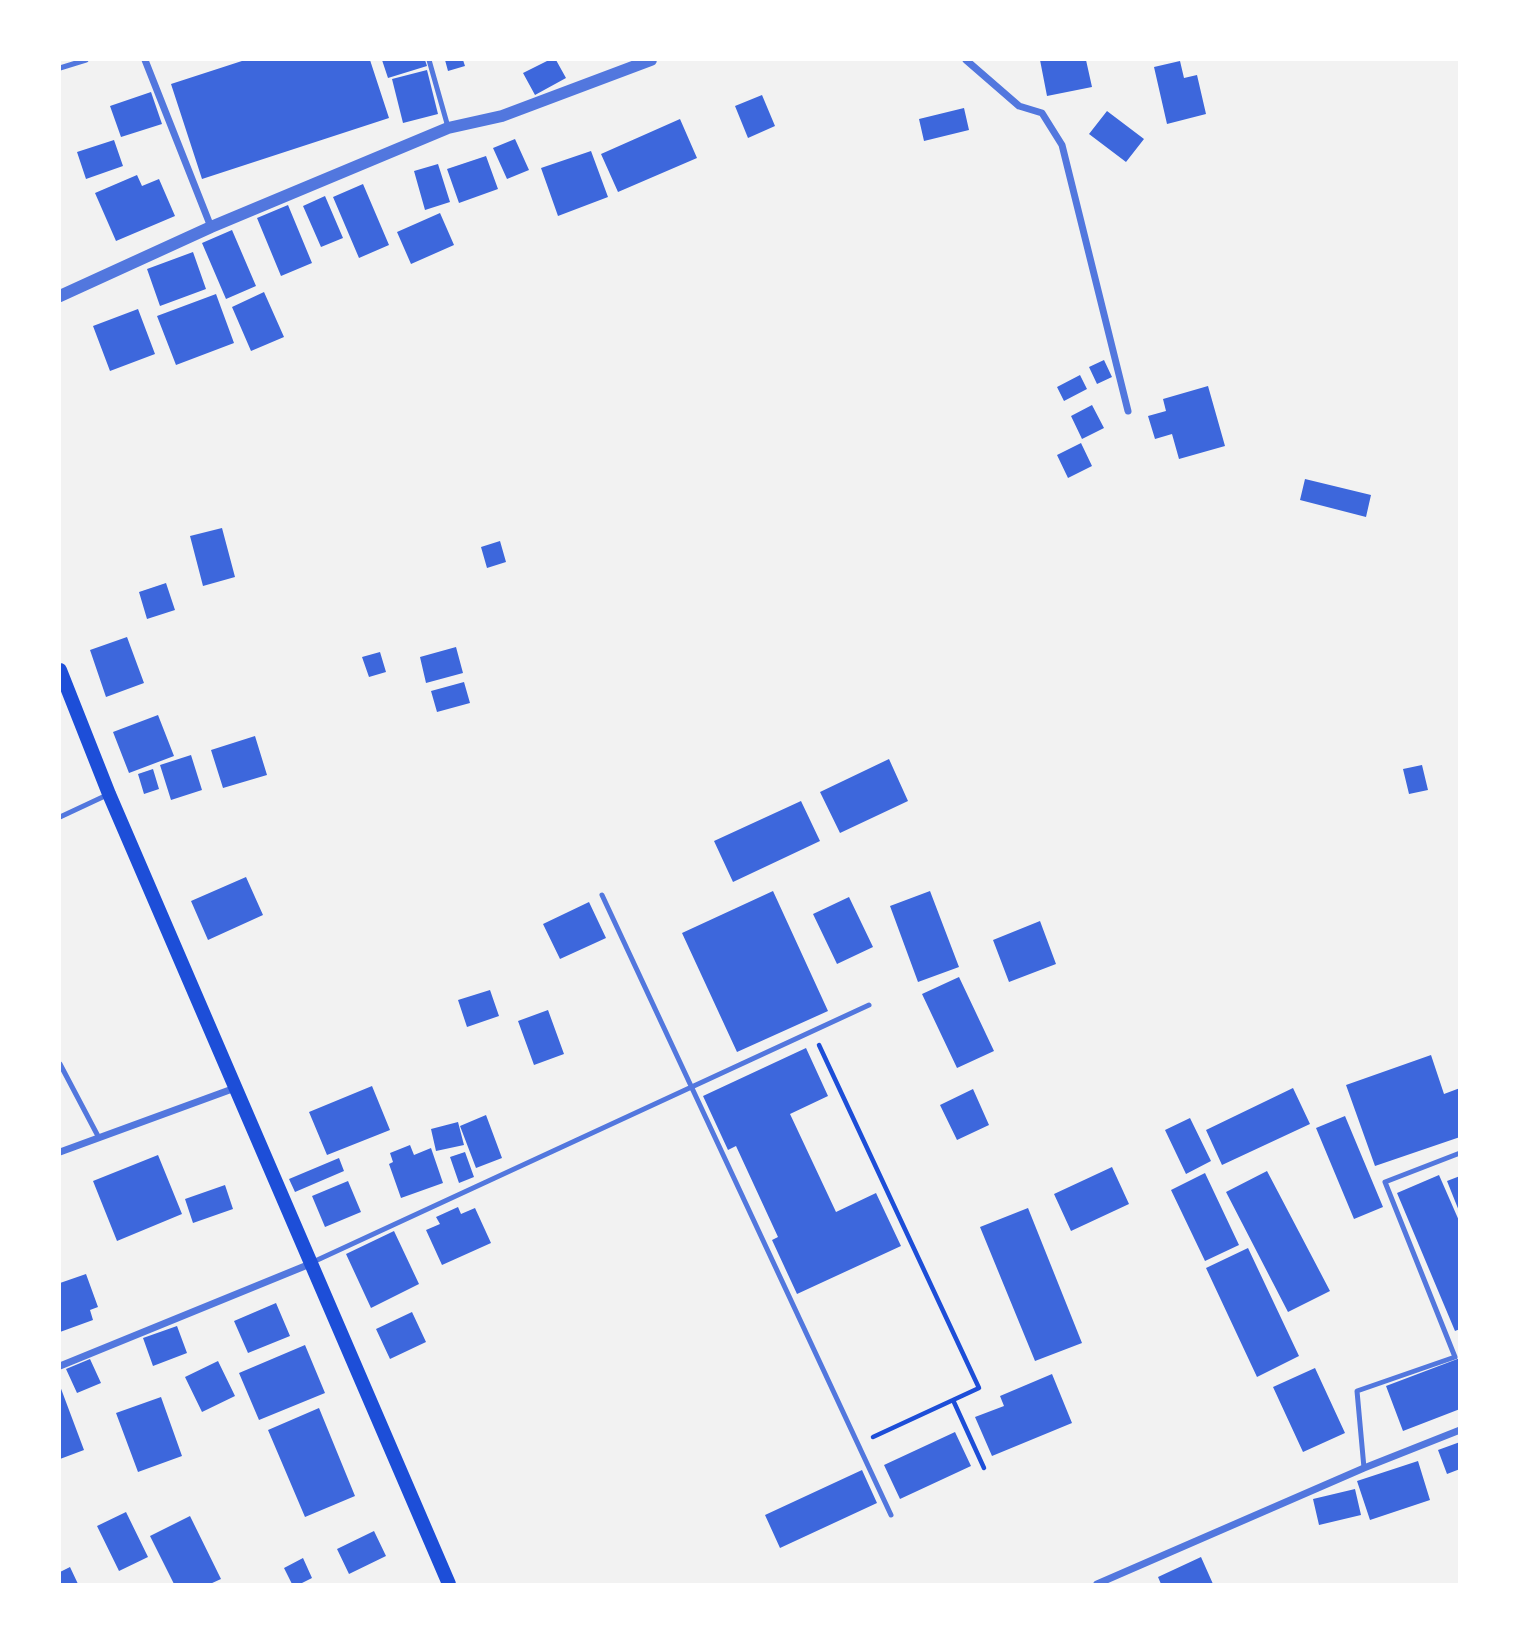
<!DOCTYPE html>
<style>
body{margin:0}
#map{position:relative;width:1519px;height:1644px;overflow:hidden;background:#f2f2f2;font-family:Lato,sans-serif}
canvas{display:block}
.frame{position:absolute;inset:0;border:61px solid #fff;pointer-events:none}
</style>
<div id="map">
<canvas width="1519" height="1644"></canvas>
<div class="frame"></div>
</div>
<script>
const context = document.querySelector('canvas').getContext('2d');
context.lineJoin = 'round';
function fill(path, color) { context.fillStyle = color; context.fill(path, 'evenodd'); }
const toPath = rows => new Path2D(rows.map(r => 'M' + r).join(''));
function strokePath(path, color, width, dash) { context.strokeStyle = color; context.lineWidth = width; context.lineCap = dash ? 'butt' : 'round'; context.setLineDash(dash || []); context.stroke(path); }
const building = toPath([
 [245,60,370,60,389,118,202,179,171,84],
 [382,60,425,60,427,66,388,78],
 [445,60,463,60,465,66,448,71],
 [549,60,556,60,566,78,535,95,523,73],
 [1040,60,1086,60,1092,87,1047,96],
 [1180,61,1184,78,1197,75,1206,114,1167,124,1154,67],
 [427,70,438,114,403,123,392,79],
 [151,92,162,124,121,137,110,106],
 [762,95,775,126,748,138,735,106],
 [964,108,969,130,924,141,919,119],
 [1107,111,1144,139,1126,162,1089,134],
 [680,119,697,158,618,192,601,154],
 [515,139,529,170,507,179,493,148],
 [114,140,123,166,86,179,77,152],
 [591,151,608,197,558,216,541,168],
 [486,156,498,189,459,203,447,169],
 [438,164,450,202,425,210,414,171],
 [137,175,142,186,159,179,175,216,116,241,95,193],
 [363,184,389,245,359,258,333,197],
 [325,196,343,238,321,247,303,206],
 [288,205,312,263,281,276,257,218],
 [440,213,454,245,411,264,397,232],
 [232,230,256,286,226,299,202,243],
 [193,252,206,289,160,306,147,269],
 [264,292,284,337,251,351,232,307],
 [216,294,234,343,176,365,157,316],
 [138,309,155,354,110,371,93,326],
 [1104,360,1112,377,1097,384,1089,367],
 [1080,375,1087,389,1064,401,1057,387],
 [1208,386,1225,446,1179,459,1172,434,1155,439,1148,416,1166,411,1163,399],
 [1092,405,1104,428,1082,439,1071,416],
 [1081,443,1092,466,1068,478,1057,455],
 [1305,479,1371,495,1366,517,1300,500],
 [222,528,235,577,203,586,190,536],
 [500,541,506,562,487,568,481,547],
 [166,583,175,610,147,619,139,592],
 [127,637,144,683,106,697,90,650],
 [456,647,463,673,426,683,420,657],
 [380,652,386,672,369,677,362,657],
 [464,682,470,703,437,712,431,691],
 [158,715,174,756,129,773,113,732],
 [255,736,267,775,223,788,211,750],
 [191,755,202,790,171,800,160,765],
 [889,759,908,801,840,833,820,792],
 [1422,765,1428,790,1409,794,1403,769],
 [153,769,159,789,144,794,138,774],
 [801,801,820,841,733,882,714,841],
 [246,877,263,915,208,940,191,901],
 [773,891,828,1011,737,1052,682,933],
 [930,891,959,967,918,982,890,906],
 [849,897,873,947,837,964,813,914],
 [589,902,606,938,560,959,543,924],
 [1040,921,1056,964,1009,982,993,940],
 [959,977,994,1051,957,1068,922,994],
 [490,990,499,1016,467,1027,458,1000],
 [548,1010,564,1054,534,1065,518,1021],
 [806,1048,828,1096,790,1114,836,1212,876,1193,901,1246,797,1294,772,1240,778,1237,736,1146,728,1150,703,1096],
 [1431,1055,1444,1094,1460,1088,1460,1137,1375,1166,1346,1085],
 [372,1086,390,1130,327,1155,309,1112],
 [1293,1088,1310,1124,1222,1165,1206,1130],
 [973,1089,989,1125,957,1140,940,1105],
 [486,1115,502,1158,476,1168,460,1126],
 [1345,1116,1383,1207,1354,1219,1316,1128],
 [1190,1118,1211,1161,1186,1174,1165,1130],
 [458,1122,464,1145,436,1151,431,1129],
 [410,1145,414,1155,431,1148,443,1183,401,1198,389,1164,393,1162,390,1153],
 [465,1152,474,1177,459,1183,450,1157],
 [158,1155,182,1214,117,1241,93,1181],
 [339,1158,344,1171,295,1192,289,1179],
 [1112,1167,1129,1204,1071,1231,1054,1194],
 [1267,1171,1330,1291,1288,1312,1226,1192],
 [1205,1173,1239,1245,1205,1261,1171,1190],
 [1439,1175,1460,1223,1460,1329,1455,1331,1397,1193],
 [1460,1176,1460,1211,1459,1211,1447,1181],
 [348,1181,361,1212,325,1227,312,1196],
 [225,1185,233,1209,193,1223,185,1199],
 [458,1207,461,1214,475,1208,491,1243,442,1265,426,1230,440,1224,436,1217],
 [1028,1208,1082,1343,1035,1361,980,1227],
 [394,1231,419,1284,371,1308,346,1254],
 [1248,1248,1299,1356,1257,1377,1206,1268],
 [86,1274,98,1307,90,1310,93,1320,60,1332,60,1283],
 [276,1303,290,1336,248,1353,234,1321],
 [412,1312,426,1342,390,1359,376,1329],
 [177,1326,187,1353,153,1366,143,1338],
 [305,1345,325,1393,259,1420,239,1373],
 [1460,1358,1460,1409,1403,1431,1386,1386],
 [90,1359,101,1383,77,1393,66,1369],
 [218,1361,235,1396,202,1412,185,1377],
 [1315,1368,1345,1433,1303,1452,1273,1387],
 [1052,1374,1072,1423,992,1456,975,1417,1004,1406,1000,1396],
 [60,1386,84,1450,60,1459],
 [161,1397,182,1456,138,1472,116,1413],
 [319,1408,355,1496,305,1517,268,1430],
 [955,1432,971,1466,900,1499,884,1465],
 [1460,1442,1460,1469,1447,1474,1438,1450],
 [1418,1461,1430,1500,1370,1520,1357,1481],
 [862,1470,877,1503,780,1548,765,1515],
 [1355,1489,1361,1515,1319,1525,1313,1499],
 [126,1512,148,1557,119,1571,97,1526],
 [190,1516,221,1579,210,1584,174,1584,150,1536],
 [374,1531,386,1556,349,1574,337,1549],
 [1201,1557,1213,1584,1161,1584,1158,1577],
 [303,1558,312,1578,300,1584,292,1584,284,1568],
 [70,1567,78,1584,60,1584,60,1572]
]);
const path = toPath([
 [819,1045,979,1388,873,1437],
 [953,1400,984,1468]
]);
const service = toPath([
 [429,60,448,127],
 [60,68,86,60],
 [60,817,107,795],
 [602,895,891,1515],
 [60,1064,99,1138],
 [313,1262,869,1005],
 [1364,1468,1357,1391,1455,1357,1385,1182,1460,1153]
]);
const minor = toPath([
 [145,60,211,227],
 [966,60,1019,106,1042,113,1062,145,1128,411],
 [60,1152,235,1088],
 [60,1366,310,1264],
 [1097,1584,1364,1468,1460,1430]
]);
const tertiary = toPath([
 [60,296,211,227,448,128,502,116,651,60]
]);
const secondary = toPath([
 [60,670,109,794,449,1584]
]);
fill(building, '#3d67dc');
strokePath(path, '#1d4ed8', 4.5);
strokePath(service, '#5277de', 5);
strokePath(minor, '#5277de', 7);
strokePath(tertiary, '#5277de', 12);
strokePath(secondary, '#1d4ed8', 14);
</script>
